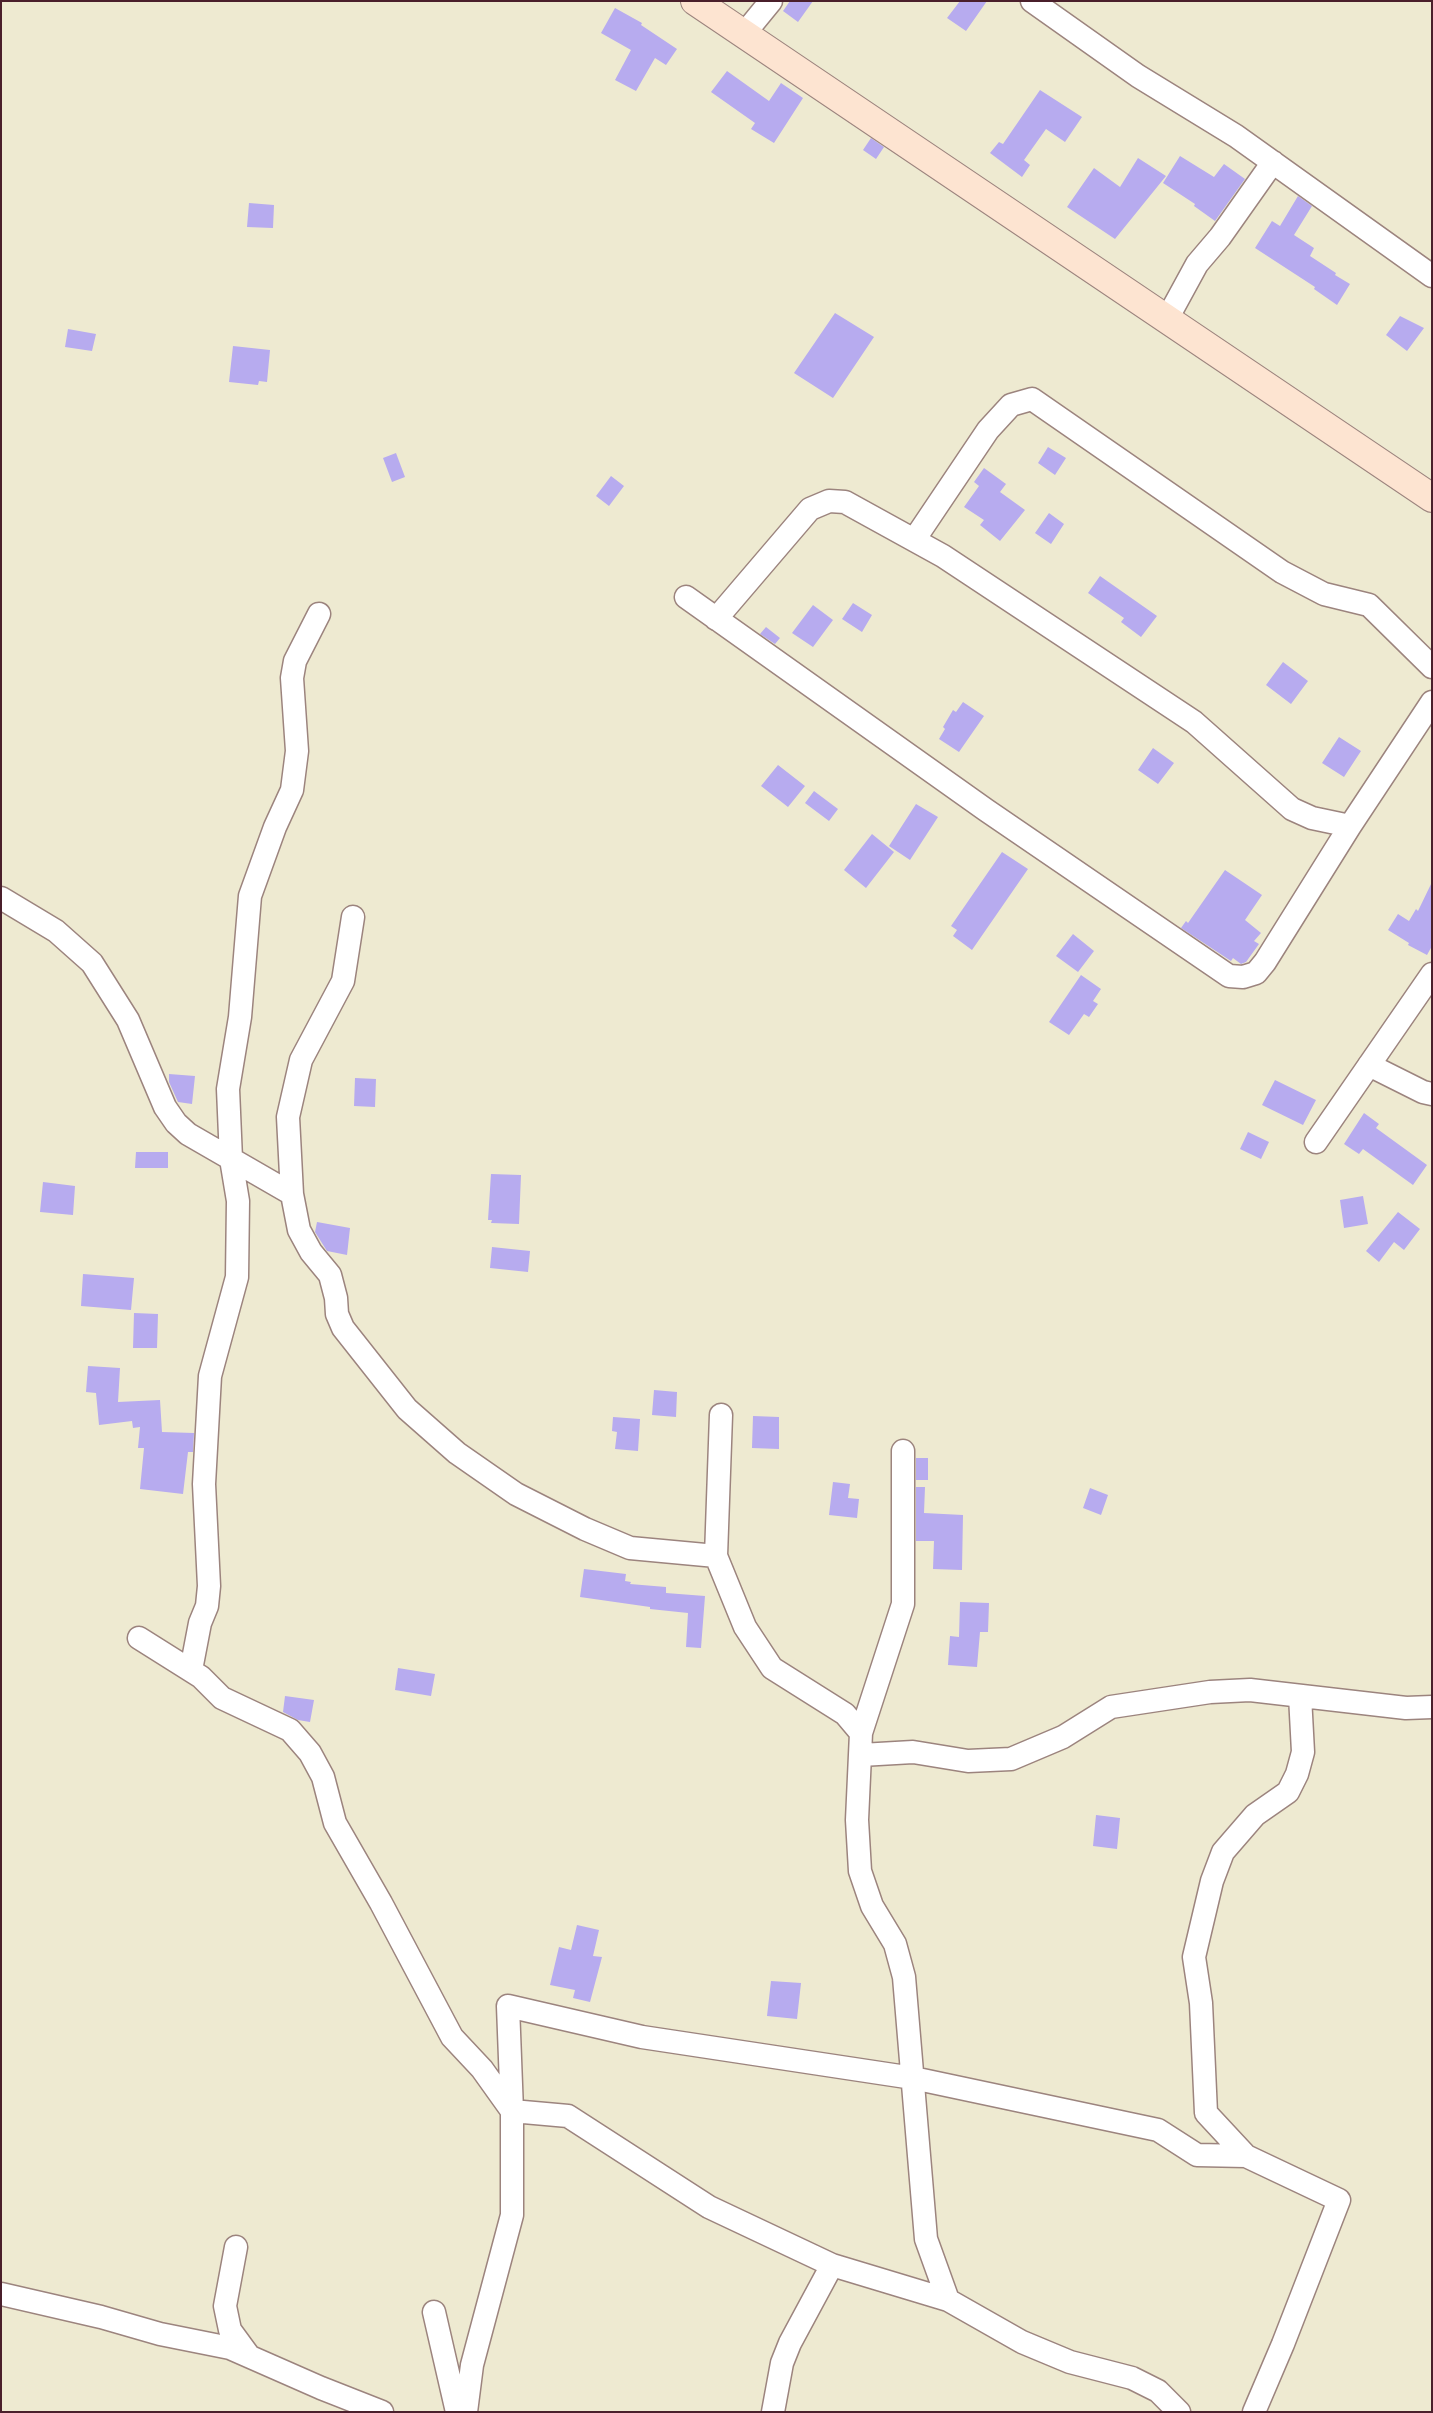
<!DOCTYPE html>
<style>
body{margin:0}
#map{position:relative;width:1433px;height:2413px;overflow:hidden;background:#eeead1;font-family:"IM FELL Double Pica",serif}
canvas{display:block}
.frame{position:absolute;inset:0;border:2px solid #4a1f2b;pointer-events:none}
</style>
<div id="map">
<canvas width="1433" height="2413"></canvas>
<div class="frame"></div>
</div>
<script>
const context = document.querySelector('canvas').getContext('2d');
context.lineJoin = 'round';
function fill(path, color) { context.fillStyle = color; context.fill(path, 'evenodd'); }
const toPath = rows => new Path2D(rows.map(r => 'M' + r).join(''));
function strokePath(path, color, width, dash) { context.strokeStyle = color; context.lineWidth = width; context.lineCap = dash ? 'butt' : 'round'; context.setLineDash(dash || []); context.stroke(path); }
const building = toPath([
 [790,1,813,1,798,22,783,11],
 [960,1,987,1,966,31,947,18],
 [615,8,642,23,641,25,677,49,666,65,655,58,636,91,615,80,631,50,601,33],
 [727,71,769,101,781,83,803,98,774,143,751,129,755,123,711,92],
 [1040,90,1082,117,1065,142,1046,129,1024,160,1030,165,1022,177,990,153,999,142,1003,144],
 [871,138,884,147,876,159,863,150],
 [1180,156,1214,177,1224,164,1245,179,1215,221,1194,206,1195,204,1163,183],
 [1138,158,1166,176,1115,239,1067,207,1094,168,1120,187],
 [1298,196,1312,206,1294,235,1314,248,1310,256,1336,273,1335,275,1350,284,1337,305,1314,289,1315,287,1255,248,1272,221,1280,226],
 [249,203,274,205,273,228,247,227],
 [835,313,874,337,833,398,794,373],
 [1400,316,1424,328,1407,351,1386,335],
 [68,329,96,334,92,351,65,347],
 [233,346,270,350,267,382,259,381,258,385,229,382],
 [1048,447,1066,458,1055,475,1038,463],
 [396,453,405,477,392,482,383,458],
 [984,468,1006,484,1000,492,1025,510,1000,541,980,525,984,520,964,507,979,486,974,482],
 [611,476,624,486,609,506,596,496],
 [1049,513,1064,524,1051,544,1035,533],
 [1100,576,1157,616,1141,637,1121,622,1124,618,1088,593],
 [853,603,872,615,862,632,842,619],
 [813,605,833,620,813,647,792,633],
 [766,627,780,638,775,644,760,634],
 [1283,662,1308,681,1291,704,1266,685],
 [963,702,984,716,959,752,939,739,945,729,943,727,953,710,956,712],
 [1339,737,1361,751,1344,777,1322,763],
 [1153,748,1174,763,1158,784,1138,770],
 [778,765,805,786,788,807,761,786],
 [814,791,838,809,829,821,805,803],
 [916,804,938,817,910,860,889,846],
 [872,834,894,852,866,888,844,870],
 [1002,852,1028,869,972,950,953,936,957,930,951,926],
 [1225,870,1262,895,1245,920,1261,933,1254,941,1259,944,1246,962,1241,964,1233,958,1231,961,1181,928,1186,921,1188,923],
 [1432,882,1432,946,1427,955,1408,945,1409,943,1388,930,1398,914,1409,921,1416,909,1418,911],
 [1073,934,1094,951,1078,972,1056,956],
 [1081,975,1101,989,1093,1001,1098,1004,1089,1017,1084,1014,1069,1035,1049,1022],
 [169,1074,195,1076,192,1104,178,1102,169,1082],
 [355,1078,376,1079,375,1107,354,1106],
 [1275,1080,1316,1100,1303,1125,1262,1105],
 [1364,1113,1379,1124,1376,1128,1427,1165,1413,1185,1363,1149,1359,1154,1344,1144],
 [1248,1132,1269,1142,1261,1159,1240,1149],
 [136,1152,168,1152,168,1168,135,1168],
 [491,1174,521,1175,519,1224,491,1223,492,1220,488,1220],
 [43,1182,75,1186,73,1215,40,1212],
 [1363,1196,1368,1224,1344,1228,1340,1200],
 [1398,1212,1420,1229,1404,1250,1394,1242,1379,1262,1366,1251],
 [317,1222,350,1228,347,1255,327,1251,315,1232],
 [492,1247,530,1251,528,1272,490,1268],
 [83,1274,134,1278,131,1310,81,1306],
 [134,1313,158,1314,157,1348,133,1348],
 [88,1366,120,1368,118,1402,160,1400,162,1432,194,1433,193,1452,188,1452,183,1494,140,1489,144,1448,138,1448,140,1427,133,1428,132,1421,99,1425,96,1393,86,1392],
 [654,1390,677,1392,676,1417,652,1415],
 [753,1416,779,1417,779,1449,752,1448],
 [613,1417,640,1419,638,1451,615,1449,617,1432,612,1431],
 [916,1458,928,1458,928,1480,916,1480],
 [833,1482,850,1484,848,1498,859,1499,857,1518,829,1515],
 [916,1487,925,1487,924,1513,963,1515,962,1570,933,1569,934,1541,916,1541],
 [1090,1488,1108,1495,1101,1515,1083,1508],
 [584,1569,626,1574,625,1581,631,1582,630,1584,666,1587,666,1593,705,1596,701,1648,686,1647,688,1613,650,1609,650,1607,580,1597],
 [960,1602,989,1603,988,1632,980,1632,977,1667,948,1665,950,1636,959,1637],
 [398,1668,435,1674,431,1696,395,1690],
 [285,1696,314,1700,310,1722,298,1720,283,1712],
 [1096,1815,1120,1818,1117,1849,1093,1846],
 [577,1925,599,1930,593,1956,602,1957,590,2002,573,1998,575,1990,550,1985,559,1947,571,1950],
 [771,1981,801,1983,797,2019,767,2016]
]);
const street = toPath([
 [1032,1,1138,76,1236,136,1432,276],
 [744,34,771,1],
 [1167,319,1197,264,1220,237,1273,162],
 [914,540,988,430,1011,405,1032,399,1282,572,1324,594,1369,605,1432,667],
 [686,597,986,810,1229,976,1243,977,1256,973,1265,962,1350,826,1432,702],
 [716,619,810,509,829,501,845,502,943,556,1194,722,1292,809,1312,818,1350,826],
 [1,898,56,931,92,963,128,1020,165,1107,176,1123,188,1134,292,1194],
 [353,917,343,981,301,1060,288,1117,292,1194,299,1230,311,1252,330,1275,336,1298,337,1314,343,1328,407,1409,457,1453,516,1494,585,1529,630,1548,716,1556],
 [1369,1065,1423,1092,1432,1094],
 [1316,1142,1432,974],
 [721,1415,716,1556,745,1627,772,1668,845,1714,861,1733,857,1820,860,1871,872,1906,895,1944,904,1977,926,2239,948,2300],
 [139,1638,201,1677,222,1698,290,1730,310,1753,323,1777,335,1823,381,1903,452,2037,482,2069,512,2111,568,2116,709,2207,832,2265,948,2300,1022,2342,1070,2362,1132,2378,1158,2391,1179,2412],
 [191,1670,200,1623,207,1606,209,1586,204,1484,210,1376,237,1277,238,1201,231,1159,228,1089,240,1017,250,896,275,827,292,790,297,751,292,678,295,661,319,614],
 [861,1733,903,1604,903,1451],
 [861,1755,913,1752,968,1761,1011,1759,1063,1737,1111,1707,1210,1692,1250,1690,1406,1708,1432,1707],
 [236,2247,225,2306,230,2330,249,2356],
 [1,2294,101,2317,160,2334,230,2348,321,2388,382,2412],
 [434,2312,457,2412],
 [466,2412,472,2365,512,2215,512,2111,508,2006,642,2037,913,2078,1158,2130,1197,2155,1246,2156],
 [773,2412,782,2363,790,2343,832,2265],
 [1254,2412,1283,2344,1339,2200,1246,2156,1206,2113,1201,2003,1194,1957,1212,1881,1223,1852,1255,1815,1288,1792,1297,1774,1303,1752,1300,1696]
]);
const secondary = toPath([
 [695,1,1432,498]
]);
fill(building, '#b7abef');
strokePath(street, '#9c847e', 25);
strokePath(secondary, '#9c847e', 30);
strokePath(street, '#fff', 22);
strokePath(secondary, '#fde4d1', 28);
</script>
